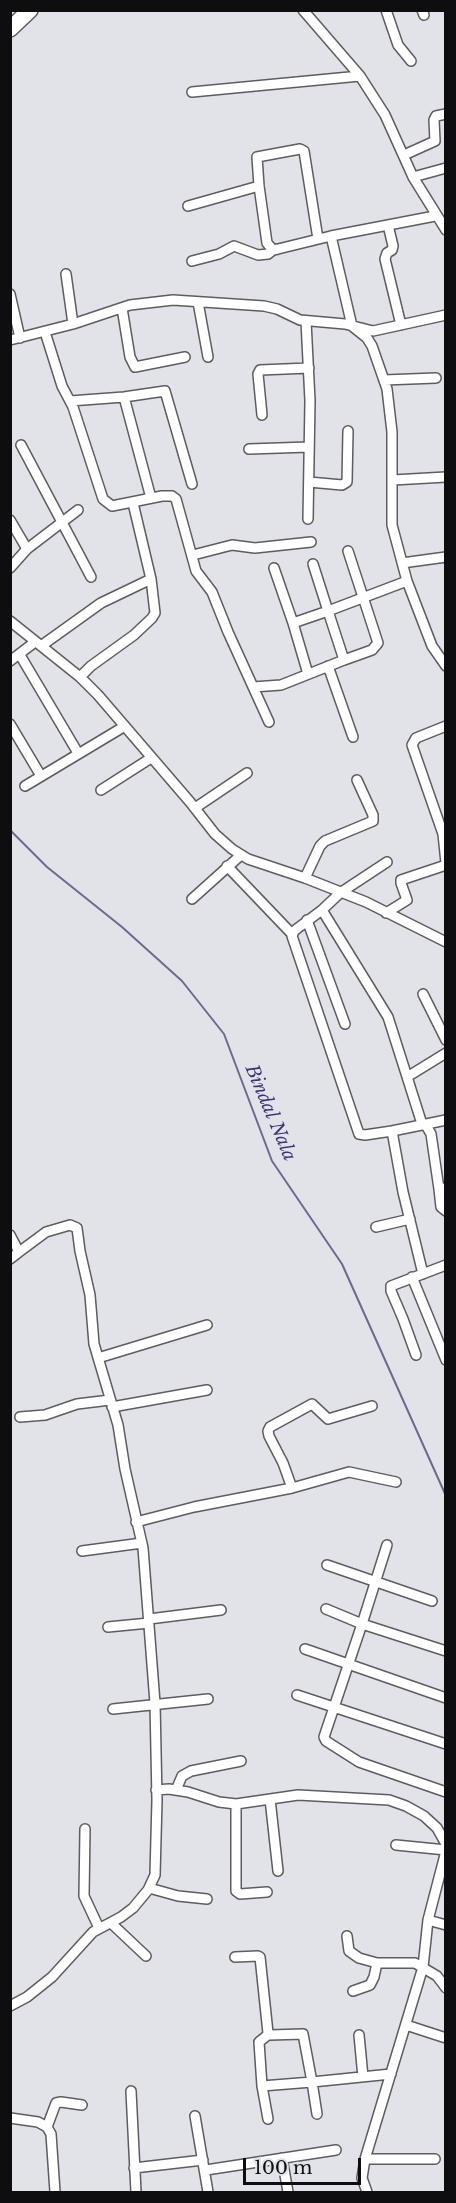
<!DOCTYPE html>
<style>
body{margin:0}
#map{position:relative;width:456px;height:2203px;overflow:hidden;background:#e2e3e9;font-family:"Libre Baskerville",serif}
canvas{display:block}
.frame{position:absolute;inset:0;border:12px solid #0e0e11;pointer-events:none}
.scale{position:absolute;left:243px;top:2158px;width:118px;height:27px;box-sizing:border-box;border:3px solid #0e0e11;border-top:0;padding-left:8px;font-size:18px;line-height:21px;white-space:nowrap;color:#0e0e11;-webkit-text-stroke:4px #e2e3e9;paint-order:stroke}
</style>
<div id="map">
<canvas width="456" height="2203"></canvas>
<div class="frame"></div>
<div class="scale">100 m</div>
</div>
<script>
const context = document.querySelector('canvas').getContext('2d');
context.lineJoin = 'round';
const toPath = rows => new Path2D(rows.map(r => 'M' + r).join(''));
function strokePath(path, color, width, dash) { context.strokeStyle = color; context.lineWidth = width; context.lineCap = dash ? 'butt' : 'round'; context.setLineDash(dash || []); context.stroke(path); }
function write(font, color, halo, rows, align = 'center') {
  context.font = font + ' "Libre Baskerville",serif'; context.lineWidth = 4.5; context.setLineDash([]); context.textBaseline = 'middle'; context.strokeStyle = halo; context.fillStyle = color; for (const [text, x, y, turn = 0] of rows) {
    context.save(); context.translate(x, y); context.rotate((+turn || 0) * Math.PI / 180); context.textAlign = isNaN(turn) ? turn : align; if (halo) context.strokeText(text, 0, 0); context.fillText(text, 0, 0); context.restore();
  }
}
const stream = toPath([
 [10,830,47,867,122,927,182,981,224,1034,272,1161,342,1264,446,1496]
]);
const minor = toPath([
 [303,10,360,76,385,115,413,177,446,230],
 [386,10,398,45,411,61],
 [422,10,424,15],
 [192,92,360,76],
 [404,155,435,141,434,120,436,116,446,114],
 [413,177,446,168],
 [188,206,259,186],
 [388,225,393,246,392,250,387,253,385,259,401,325],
 [318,239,304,151,300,149,257,157,259,186,267,243,273,250,278,249,331,236,435,216],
 [192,261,219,254,234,246,258,255,268,254,273,250],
 [66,274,73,324],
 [10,294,20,338],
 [198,302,208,357],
 [122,308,130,357,135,367,185,357],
 [306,321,310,401,308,519],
 [45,332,62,386,73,407,103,499,112,506,162,496,172,496,176,499,196,571,212,592,228,632,269,722],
 [10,340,73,324,130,305,173,300,264,306,277,309,300,320,345,324,373,331,446,315],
 [384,380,436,378],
 [124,397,151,498],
 [70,401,124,397,165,391,192,484],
 [262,415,258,374,260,370,309,368],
 [21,445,91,577],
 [249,449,309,447],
 [393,480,446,477],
 [309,482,342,485,347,482,348,431],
 [10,520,27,549],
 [193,555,232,545,255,548,311,542],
 [402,563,446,557],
 [313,564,328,611,407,581,392,525,392,432,387,389,372,346,367,338,352,326,331,236],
 [10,568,27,549,78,510],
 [407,581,432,646,446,666],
 [10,621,80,677,98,695,190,802,215,834,232,849,248,859,305,878,366,902,446,942],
 [293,623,308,674],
 [41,646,101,603,151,579],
 [20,655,78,753],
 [344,660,372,650,378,643,348,551],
 [10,661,35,642],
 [328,666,353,737],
 [80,677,91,666,134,635,152,618,155,613,151,579,133,503],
 [253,687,281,685,344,660,328,611,293,623,274,568],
 [10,724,41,776],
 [446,726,416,738,412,745,443,834,446,863],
 [25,786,125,726],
 [101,790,151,758],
 [195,808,247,773],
 [387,862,340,893,322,910,294,931,292,936,359,1134,365,1135,392,1131,446,1120],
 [227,866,292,934],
 [305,878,320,846,325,841,373,821,373,815,357,780],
 [192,899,241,855],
 [322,910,388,1017,422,1124,427,1127,431,1134,439,1189,446,1188],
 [386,913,407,900,401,883,401,880,446,865],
 [307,920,345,1024],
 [423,994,446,1040],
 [407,1077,446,1053],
 [392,1131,403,1192,423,1274],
 [439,1189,441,1207,446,1211],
 [376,1227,410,1219],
 [10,1235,19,1252,10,1259],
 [412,1277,446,1360],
 [416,1355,403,1319,391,1291,391,1286,446,1265],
 [98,1358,207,1325],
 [112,1407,207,1390],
 [20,1417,45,1415,77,1404,110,1400],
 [292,1488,283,1463,269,1436,268,1431,270,1427,312,1404,328,1419,372,1406],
 [136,1522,194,1507,292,1488,349,1472,396,1482],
 [387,1545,362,1624,324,1737,326,1741,359,1762,446,1792],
 [82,1551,142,1543],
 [327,1565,432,1601],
 [326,1609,362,1624,446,1651],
 [149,1619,221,1610],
 [108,1627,149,1623],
 [305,1649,446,1698],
 [297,1695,446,1744],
 [113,1709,208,1699],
 [156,1790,169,1789,188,1792,219,1802,236,1804,298,1795,389,1800,406,1806,424,1816,437,1828,446,1844],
 [176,1790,182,1776,191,1771,241,1761],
 [270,1799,278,1871],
 [236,1804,236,1891,240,1894,267,1892],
 [85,1829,84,1896,99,1928],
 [396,1845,446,1850],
 [149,1888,178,1896,207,1899],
 [428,1920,446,1851],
 [111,1923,146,1956],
 [347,1936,349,1951,359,1958,377,1963,415,1963,437,1976,446,1988],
 [235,1957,258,1956,260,1957,268,2033,270,2035,303,2034,312,2082,391,2074],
 [353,1991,370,1985,374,1977,377,1963],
 [10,2006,27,1997,52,1977,93,1932,121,1917,133,1908,148,1890,155,1875,157,1800,155,1703,143,1548,125,1469,118,1425,94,1344,90,1295,80,1251,77,1228,70,1225,46,1232,19,1252],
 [406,2025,446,2038],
 [359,2035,363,2077],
 [262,2086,312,2082,317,2114],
 [131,2091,136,2192],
 [195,2116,208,2192],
 [10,2118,38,2122,47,2127,51,2134,55,2192],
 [268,2119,262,2086,259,2042,269,2034],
 [47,2127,56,2103,61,2102,82,2105],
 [282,2158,288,2192],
 [365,2159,435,2159],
 [134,2168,203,2160],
 [206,2170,336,2150],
 [367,2192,362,2178,365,2159,423,1967,428,1920,446,1925]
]);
const trunk = toPath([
 [10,29,30,10]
]);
const waterNames = [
 ["Bindal Nala",270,1113,67]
];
strokePath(stream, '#6a6a8f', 2);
strokePath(minor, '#5c5c62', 12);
strokePath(trunk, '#5c5c62', 18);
strokePath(minor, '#fff', 9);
strokePath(trunk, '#fff', 15);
write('italic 18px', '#3b3475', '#e2e3e9', waterNames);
</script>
